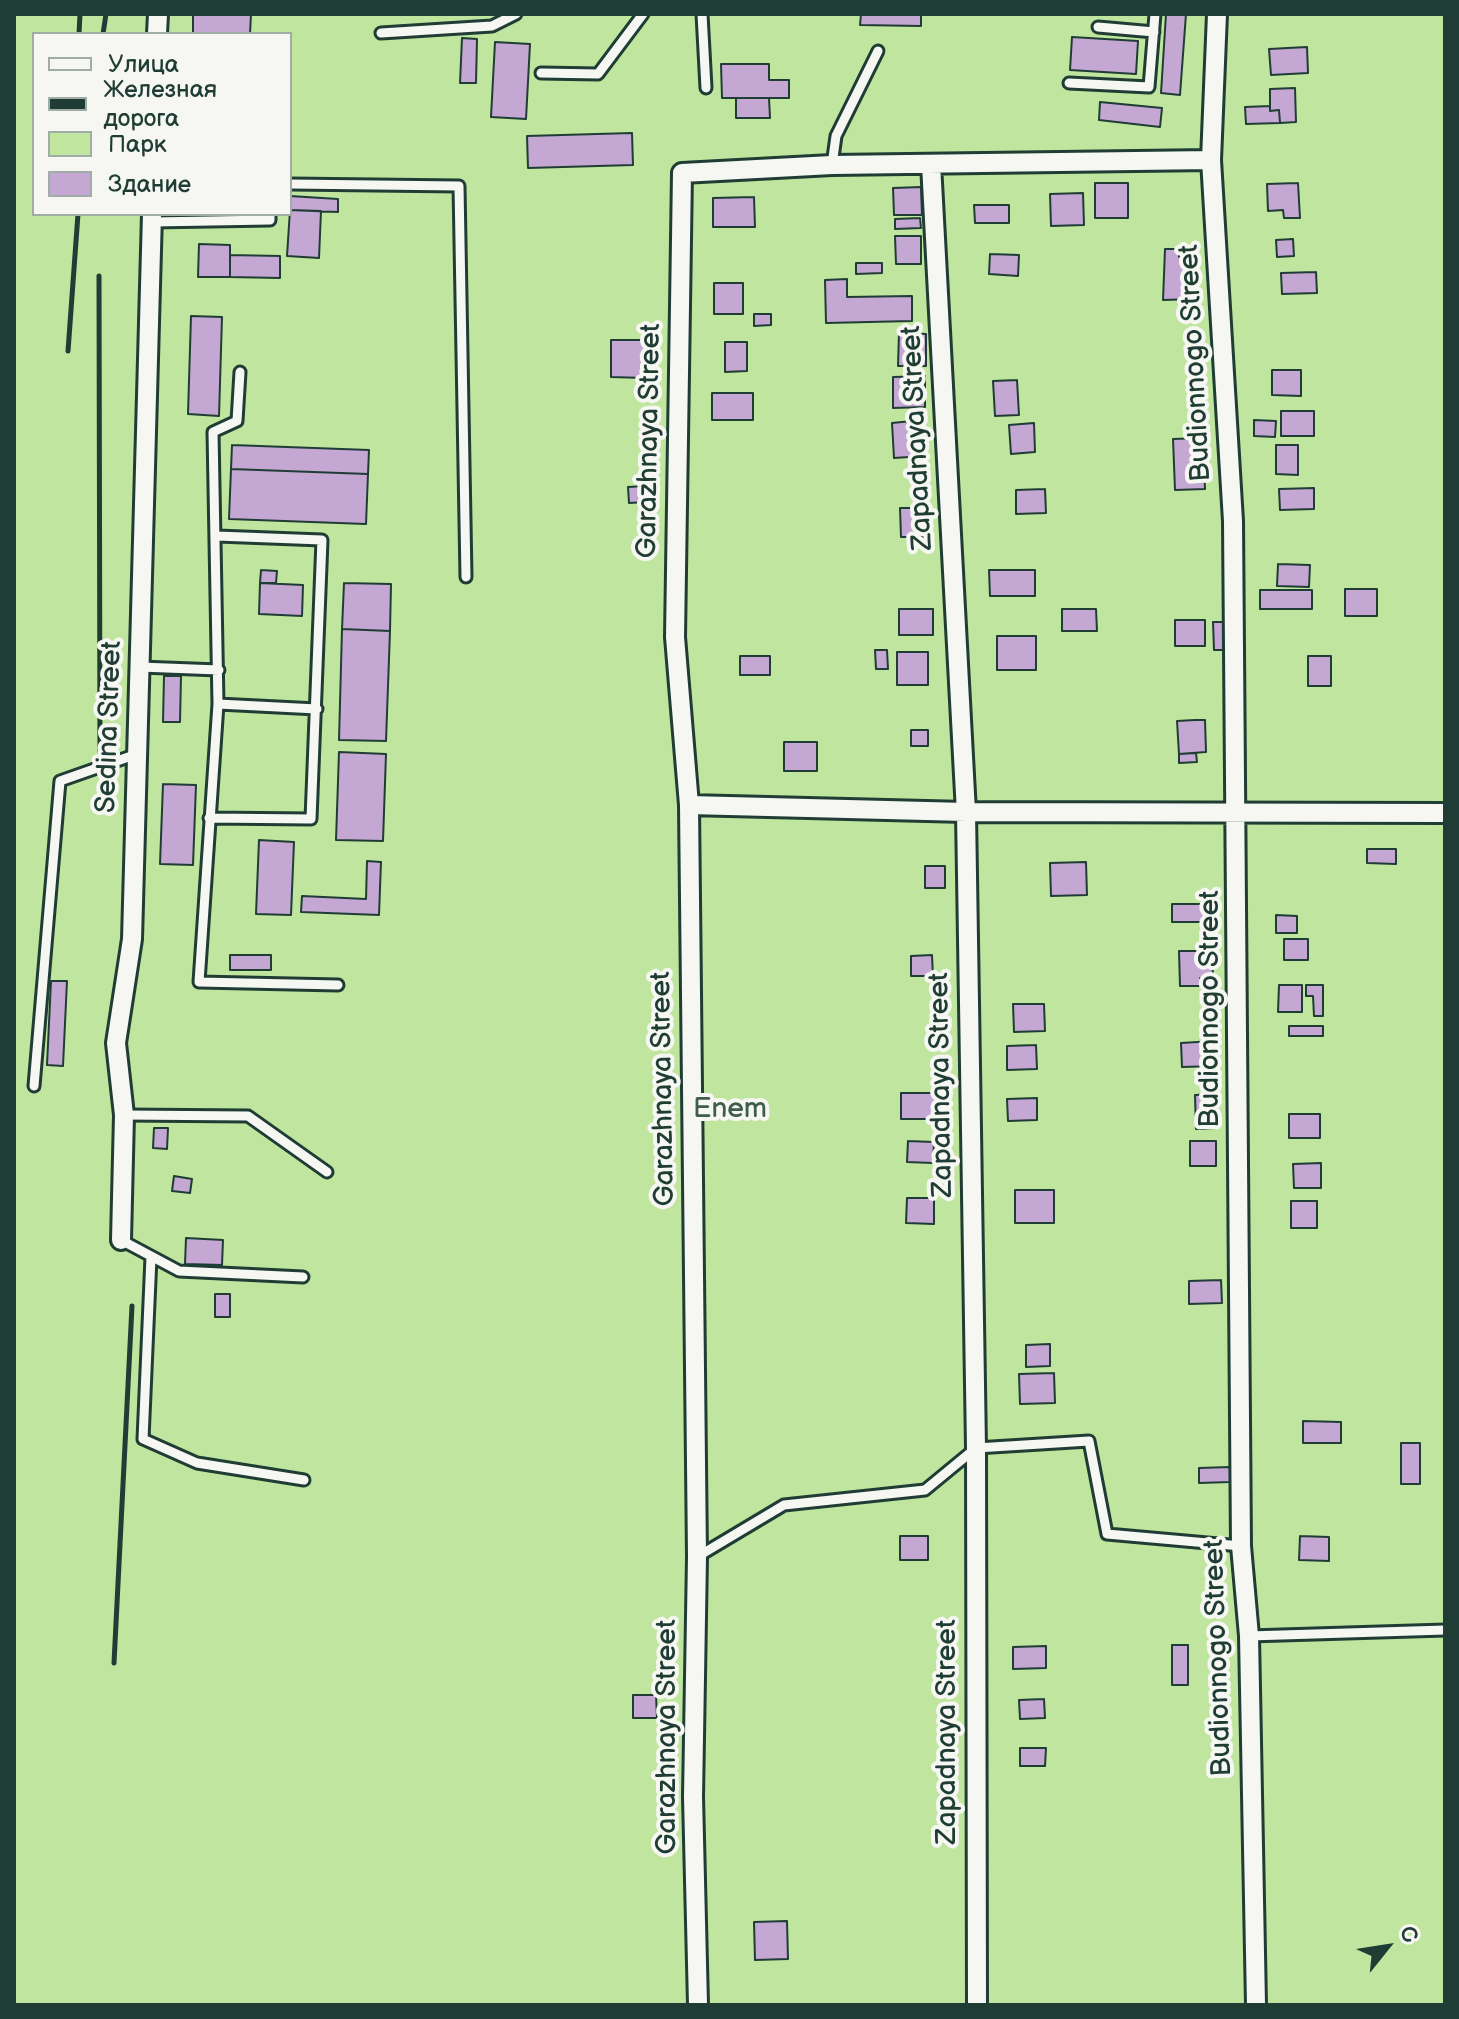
<!DOCTYPE html>
<meta charset="utf-8">
<style>
body{margin:0}
#map{position:relative;width:1459px;height:2019px;overflow:hidden;background:#f6f6f2;font-family:"Balsamiq Sans",sans-serif}
canvas{display:block}
.frame{position:absolute;inset:0;border:16px solid #1f3d34;pointer-events:none}
.legend{position:absolute;left:32px;top:32px;width:260px;height:184px;box-sizing:border-box;background:#f6f6f2;border:2px solid #a0aca6;margin:0;padding:10px 14px;list-style:none;font-size:24px;color:#1f3d34}
.legend li{display:flex;align-items:center;gap:16px;height:40px}
.legend b{width:40px;border:2px solid #a0aca6}
.north{position:absolute;left:1347px;top:1907px;width:80px;height:80px;-webkit-text-stroke:6px #f6f6f2;paint-order:stroke;rotate:60deg;font-size:22px;font-weight:700;line-height:32px;text-align:center;color:#1f3d34}
.north::after{content:'';display:block;margin:auto;width:28px;height:36px;background:#1f3d34;clip-path:polygon(50% 0,100% 100%,50% 72%,0 100%)}
</style>
<div id="map">
<canvas width="1459" height="2019"></canvas>
<div class="frame"></div>
<ul class="legend">
<li><b style="height:10px;background:#f6f6f2"></b>Улица</li>
<li><b style="height:10px;background:#1f3d34"></b>Железная дорога</li>
<li><b style="height:22px;background:#c0e59f"></b>Парк</li>
<li><b style="height:22px;background:#c4a7d3"></b>Здание</li>
</ul>
<div class="north">С</div>
</div>
<script>
const context = document.querySelector('canvas').getContext('2d');
context.lineJoin = 'round';
function fill(path, color) { context.fillStyle = color; context.fill(path, 'evenodd'); }
const toPath = rows => new Path2D(rows.map(r => 'M' + r).join(''));
function strokePath(path, color, width, dash) { context.strokeStyle = color; context.lineWidth = width; context.lineCap = dash ? 'butt' : 'round'; context.setLineDash(dash || []); context.stroke(path); }
function write(font, color, halo, rows, align = 'center') {
  context.font = font + ' "Balsamiq Sans",sans-serif'; context.lineWidth = 8; context.setLineDash([]); context.textBaseline = 'middle'; context.strokeStyle = halo; context.fillStyle = color; for (const [text, x, y, turn = 0] of rows) {
    context.save(); context.translate(x, y); context.rotate((+turn || 0) * Math.PI / 180); context.textAlign = isNaN(turn) ? turn : align; if (halo) context.strokeText(text, 0, 0); context.fillText(text, 0, 0); context.restore();
  }
}
const green = toPath([
 [14,14,1445,14,1445,2005,14,2005],
 [34,34,290,34,290,214,34,214]
]);
const building = toPath([
 [193,14,251,14,250,34,193,34,193,14],
 [861,14,921,14,921,26,860,25,861,14],
 [1166,14,1186,14,1180,95,1161,93,1166,14],
 [1072,37,1138,41,1136,74,1070,70,1072,37],
 [462,38,477,39,476,83,460,83,462,38],
 [495,42,530,44,526,119,491,117,495,42],
 [1307,47,1308,73,1271,75,1269,49,1307,47],
 [721,64,769,64,769,80,789,80,789,98,722,98,721,64],
 [1295,88,1296,122,1280,123,1279,110,1270,111,1270,89,1295,88],
 [736,98,769,98,770,118,736,118,736,98],
 [1100,102,1162,108,1160,127,1099,120,1100,102],
 [1270,106,1270,111,1279,110,1280,123,1246,124,1245,107,1270,106],
 [632,133,633,165,528,168,527,136,632,133],
 [1095,183,1128,183,1128,218,1095,218,1095,183],
 [1298,183,1300,218,1284,218,1283,210,1268,211,1267,184,1298,183],
 [921,187,922,215,894,215,893,188,921,187],
 [1083,193,1084,225,1051,226,1050,194,1083,193],
 [290,196,338,199,338,212,290,210,290,196],
 [754,197,755,227,713,227,713,198,754,197],
 [974,205,1009,205,1009,223,975,223,974,205],
 [290,210,321,211,319,258,287,256,290,210],
 [920,218,921,228,895,229,895,219,920,218],
 [895,236,921,236,921,264,896,264,895,236],
 [1293,239,1294,256,1277,257,1276,240,1293,239],
 [199,244,230,245,230,277,198,277,199,244],
 [1165,249,1179,249,1179,257,1192,257,1194,299,1163,300,1165,249],
 [990,254,1019,255,1018,276,989,274,990,254],
 [230,255,280,256,280,278,230,277,230,255],
 [856,263,882,263,882,273,856,274,856,263],
 [1316,272,1317,293,1282,294,1281,273,1316,272],
 [847,279,847,297,912,296,912,321,826,323,825,280,847,279],
 [714,283,743,283,743,314,714,314,714,283],
 [754,314,771,314,771,325,754,326,754,314],
 [191,316,222,317,219,416,188,414,191,316],
 [899,333,926,334,926,366,898,366,899,333],
 [611,340,646,340,645,378,611,377,611,340],
 [725,342,747,342,747,371,725,372,725,342],
 [1272,370,1301,370,1301,396,1272,395,1272,370],
 [925,376,925,407,893,408,893,377,925,376],
 [1017,380,1019,415,995,416,993,381,1017,380],
 [712,393,753,393,753,420,712,420,712,393],
 [1281,411,1314,411,1314,436,1281,436,1281,411],
 [922,420,924,456,894,458,892,423,922,420],
 [1254,420,1276,421,1275,437,1254,436,1254,420],
 [1034,423,1035,452,1011,454,1009,425,1034,423],
 [1203,438,1205,489,1175,490,1173,439,1203,438],
 [232,445,369,450,368,474,231,469,232,445],
 [1276,445,1298,445,1298,475,1276,474,1276,445],
 [231,469,368,474,366,524,229,519,231,469],
 [646,486,647,502,629,503,628,487,646,486],
 [1314,488,1314,509,1280,510,1279,489,1314,488],
 [1045,489,1046,513,1016,514,1016,490,1045,489],
 [900,508,929,508,929,537,901,537,900,508],
 [1278,564,1310,565,1309,587,1277,586,1278,564],
 [261,570,277,571,276,583,260,583,261,570],
 [989,570,1035,570,1035,596,990,596,989,570],
 [260,583,303,585,302,616,259,614,260,583],
 [344,583,391,584,390,631,342,629,344,583],
 [1345,589,1377,589,1377,616,1345,616,1345,589],
 [1260,590,1312,590,1312,609,1260,609,1260,590],
 [899,609,933,609,933,635,899,635,899,609],
 [1062,609,1096,609,1097,631,1062,631,1062,609],
 [1175,620,1205,620,1205,646,1175,646,1175,620],
 [1213,622,1225,622,1226,650,1214,650,1213,622],
 [342,629,390,631,386,741,339,740,342,629],
 [997,636,1036,636,1036,670,997,670,997,636],
 [875,650,887,650,888,669,876,669,875,650],
 [897,652,928,652,928,685,897,685,897,652],
 [740,656,770,656,770,675,740,675,740,656],
 [1308,656,1331,656,1331,686,1308,686,1308,656],
 [164,676,181,676,180,722,163,722,164,676],
 [1195,720,1205,720,1206,752,1179,754,1177,721,1195,720],
 [911,730,928,730,928,746,911,746,911,730],
 [784,742,817,742,817,771,784,771,784,742],
 [339,752,386,754,383,841,336,840,339,752],
 [1196,753,1197,762,1179,763,1179,754,1196,753],
 [163,784,196,785,193,865,160,864,163,784],
 [259,840,294,842,291,915,256,914,259,840],
 [1367,849,1396,849,1396,864,1367,863,1367,849],
 [367,861,381,862,379,915,301,912,302,896,366,899,367,861],
 [1086,862,1087,895,1051,896,1050,863,1086,862],
 [925,866,945,866,945,888,925,888,925,866],
 [1172,904,1205,904,1205,922,1172,922,1172,904],
 [1276,915,1297,916,1297,933,1276,933,1276,915],
 [1284,939,1308,939,1308,960,1284,960,1284,939],
 [1179,951,1212,951,1213,978,1200,978,1201,986,1180,986,1179,951],
 [230,955,271,955,271,970,230,970,230,955],
 [932,955,933,976,911,976,911,956,932,955],
 [51,981,67,981,63,1066,47,1065,51,981],
 [1279,985,1302,985,1302,1012,1278,1012,1279,985],
 [1306,985,1323,985,1323,1016,1314,1016,1313,996,1306,996,1306,985],
 [1013,1004,1044,1004,1045,1031,1014,1032,1013,1004],
 [1289,1026,1323,1026,1323,1036,1289,1036,1289,1026],
 [1214,1041,1216,1066,1182,1067,1181,1043,1214,1041],
 [1036,1045,1037,1069,1007,1070,1007,1046,1036,1045],
 [901,1093,935,1093,935,1119,901,1119,901,1093],
 [1214,1094,1215,1128,1196,1129,1195,1095,1214,1094],
 [1037,1098,1037,1120,1008,1121,1007,1099,1037,1098],
 [1289,1114,1320,1114,1320,1138,1289,1138,1289,1114],
 [154,1128,168,1128,167,1149,153,1148,154,1128],
 [908,1141,934,1142,933,1163,907,1162,908,1141],
 [1190,1141,1216,1141,1216,1166,1190,1166,1190,1141],
 [1321,1163,1321,1188,1294,1188,1293,1164,1321,1163],
 [174,1176,192,1179,190,1193,172,1191,174,1176],
 [1015,1190,1054,1190,1054,1223,1015,1223,1015,1190],
 [907,1198,934,1198,934,1224,906,1223,907,1198],
 [1291,1201,1317,1201,1317,1228,1291,1228,1291,1201],
 [186,1238,223,1240,222,1265,185,1264,186,1238],
 [1221,1280,1222,1303,1189,1304,1189,1281,1221,1280],
 [215,1294,230,1294,230,1317,215,1317,215,1294],
 [1050,1344,1050,1366,1026,1367,1026,1345,1050,1344],
 [1054,1373,1055,1403,1020,1404,1019,1374,1054,1373],
 [1303,1421,1341,1422,1341,1443,1303,1443,1303,1421],
 [1401,1443,1420,1443,1420,1484,1401,1484,1401,1443],
 [1230,1467,1230,1482,1199,1483,1199,1468,1230,1467],
 [900,1536,928,1536,928,1560,900,1560,900,1536],
 [1300,1536,1329,1537,1329,1561,1299,1560,1300,1536],
 [1172,1645,1188,1645,1188,1685,1172,1685,1172,1645],
 [1046,1646,1046,1668,1013,1669,1013,1647,1046,1646],
 [633,1695,656,1695,657,1718,633,1718,633,1695],
 [1044,1699,1045,1718,1020,1719,1019,1700,1044,1699],
 [1020,1748,1046,1748,1045,1766,1020,1766,1020,1748],
 [787,1921,788,1959,755,1960,754,1922,787,1921]
]);
const lane = toPath([
 [702,14,706,88],
 [1098,27,1154,32],
 [381,33,492,26,516,14],
 [541,73,598,74,643,14],
 [1069,83,1149,87,1155,14],
 [832,165,836,136,878,51],
 [290,184,459,186,466,577],
 [152,222,270,220,270,214],
 [240,372,237,421,213,432,218,704,199,982,338,985],
 [140,667,219,670],
 [218,704,317,709],
 [209,818,311,819,322,540,217,536],
 [34,1086,60,781,137,754],
 [124,1115,248,1116,327,1172],
 [121,1240,179,1271,303,1277],
 [151,1257,143,1439,197,1463,304,1480],
 [697,1557,784,1505,925,1490,976,1448,1089,1441,1107,1534,1241,1546],
 [1249,1636,1445,1630]
]);
const street = toPath([
 [1217,14,1211,160,1233,521,1241,1546,1249,1636,1256,2005],
 [157,34,158,14],
 [931,164,966,812,976,1448,977,2005],
 [689,805,966,812,1445,813],
 [121,1240,124,1115,116,1043,132,939,152,214],
 [698,2005,693,1797,697,1557,689,805,675,637,682,173,832,165,1211,160]
]);
const rail = toPath([
 [79,34,80,14],
 [103,34,106,14],
 [99,276,100,763],
 [68,351,78,214],
 [114,1663,132,1306]
]);
const streetNames = [
 ["Budionnogo Street",1196,363,-93],
 ["Zapadnaya Street",918,438,-93],
 ["Garazhnaya Street",650,441,-89],
 ["Sedina Street",110,727,-88],
 ["Budionnogo Street",1211,1009,-90],
 ["Zapadnaya Street",942,1085,-91],
 ["Garazhnaya Street",664,1089,-91],
 ["Budionnogo Street",1219,1658,-92],
 ["Zapadnaya Street",948,1732,-90],
 ["Garazhnaya Street",668,1737,-90]
];
const parkNames = [
 ["Enem",730,1110]
];
fill(green, '#c0e59f');
fill(building, '#c4a7d3');
strokePath(building, '#1f3d34', 2);
strokePath(lane, '#1f3d34', 15);
strokePath(street, '#1f3d34', 24);
strokePath(lane, '#f6f6f2', 9);
strokePath(street, '#f6f6f2', 18);
strokePath(rail, '#1f3d34', 5);
write('28px', '#1f3d34', '#f6f6f2', streetNames);
write('28px', '#3f5f49', '#f6f6f2', parkNames);
</script>
